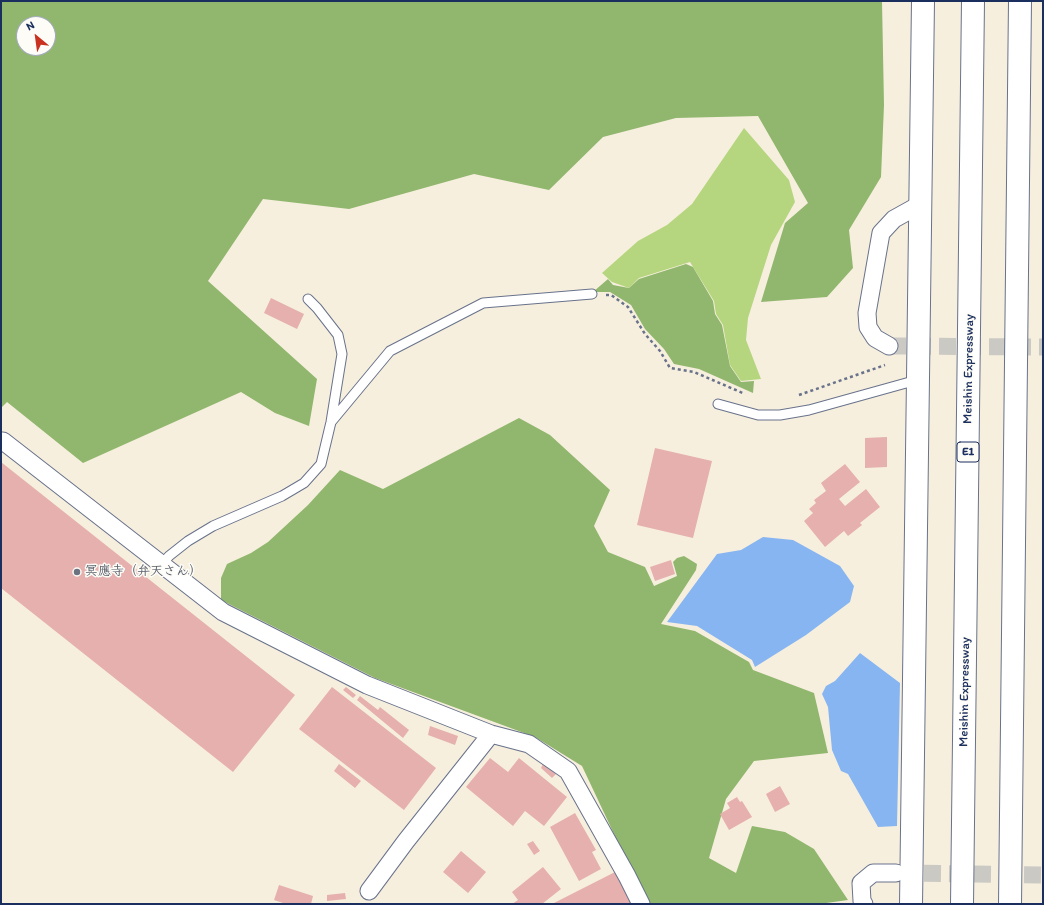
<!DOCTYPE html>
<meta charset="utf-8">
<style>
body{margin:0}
#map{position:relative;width:1044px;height:905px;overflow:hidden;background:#f7efde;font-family:Itim,sans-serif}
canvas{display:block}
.frame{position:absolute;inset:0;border:2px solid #1b2f5e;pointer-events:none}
.north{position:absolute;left:16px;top:16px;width:40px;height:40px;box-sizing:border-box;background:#fdfcf7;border:1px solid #a3aaba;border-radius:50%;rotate:331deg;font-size:11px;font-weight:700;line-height:16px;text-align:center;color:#1b2f5e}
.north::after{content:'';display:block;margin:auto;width:14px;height:18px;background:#c8321e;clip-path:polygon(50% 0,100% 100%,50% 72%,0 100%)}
</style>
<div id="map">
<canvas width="1044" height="905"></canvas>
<div class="frame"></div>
<div class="north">N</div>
</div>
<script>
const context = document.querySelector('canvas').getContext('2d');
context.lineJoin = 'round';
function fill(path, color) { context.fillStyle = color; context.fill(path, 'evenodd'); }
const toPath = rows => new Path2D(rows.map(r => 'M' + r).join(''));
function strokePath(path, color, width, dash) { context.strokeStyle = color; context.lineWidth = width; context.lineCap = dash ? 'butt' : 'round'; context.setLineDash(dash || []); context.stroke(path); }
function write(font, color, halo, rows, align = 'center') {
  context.font = font + ' Itim,"Klee One",sans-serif'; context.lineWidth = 3; context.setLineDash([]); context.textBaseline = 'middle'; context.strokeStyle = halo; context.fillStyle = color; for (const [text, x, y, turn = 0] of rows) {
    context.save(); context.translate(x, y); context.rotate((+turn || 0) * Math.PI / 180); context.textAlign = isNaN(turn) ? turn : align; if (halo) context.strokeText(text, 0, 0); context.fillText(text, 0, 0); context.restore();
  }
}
const green = toPath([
 [744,128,789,180,795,202,771,245,748,318,746,340,761,379,741,381,730,365,723,325,716,314,714,301,690,262,639,278,629,288,612,282,602,273,638,241,667,225,692,204]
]);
const forest = toPath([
 [1,1,882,1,884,105,881,177,849,230,853,268,827,297,761,302,785,223,808,203,758,116,676,118,603,137,549,190,474,174,349,209,263,199,208,281,317,379,309,426,275,413,241,392,83,463,7,402,1,408],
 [24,24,48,24,48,48,24,48],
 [686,264,693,267,713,301,715,314,722,325,730,366,741,382,754,381,753,393,699,369,674,364,664,349,645,329,631,305,610,292,593,292,608,279,613,285,629,288,639,279],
 [519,418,550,435,610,490,594,526,608,552,645,567,654,586,677,576,673,562,677,558,684,556,697,564,696,570,661,624,695,631,749,662,753,670,814,693,828,753,754,761,726,799,709,858,736,873,752,826,785,832,814,849,848,900,819,904,647,904,582,766,535,737,375,678,221,600,221,578,227,564,251,553,268,542,308,505,340,470,383,489]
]);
const water = toPath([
 [763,537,793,540,840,566,854,586,850,602,806,635,755,667,752,660,697,626,667,622,717,554,741,550],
 [860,653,900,683,897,826,878,827,848,774,841,771,832,750,828,707,822,694,826,686,835,681]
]);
const building = toPath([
 [271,298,304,314,297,329,264,313],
 [887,437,887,467,865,468,865,438],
 [655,448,712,461,693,538,637,525],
 [1,462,295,695,233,772,1,588],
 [845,464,860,482,839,499,845,506,866,489,880,507,860,523,862,525,848,536,844,531,825,547,804,521,813,513,809,509,816,503,814,500,826,491,821,483],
 [671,560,675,574,655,581,650,567],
 [332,687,436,768,404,810,299,729],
 [346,687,356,695,353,698,343,690],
 [360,696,378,710,380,707,409,730,403,738,357,700],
 [430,726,458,736,455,745,428,735],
 [490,758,508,772,519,758,567,797,544,826,525,811,513,826,466,787],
 [339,764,361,781,355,788,334,771],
 [543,764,556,774,552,778,541,768],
 [780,786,790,804,775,812,766,794],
 [737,797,740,802,742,801,752,817,729,830,720,814,730,808,727,803],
 [575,813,596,850,592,852,601,869,579,881,550,827],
 [533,841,540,851,534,855,527,844],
 [461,851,486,872,468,893,443,872],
 [543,867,561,889,542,904,512,904,518,900,512,892],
 [617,871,634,904,552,904],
 [279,885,313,896,311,904,286,904,274,900],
 [345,893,346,899,327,901,327,895]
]);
const minorTunnel = toPath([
 [889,346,1043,347],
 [899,873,1043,875]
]);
const path = toPath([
 [606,295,611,295,628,307,645,334,660,351,670,368,694,372,745,394],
 [799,395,885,365]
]);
const service = toPath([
 [718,404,758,415,780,415,809,410,917,380],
 [331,422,390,351,483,303,592,294],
 [162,564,169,556,188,541,213,526,282,496,304,483,321,464,331,422,342,354,338,335,317,308,308,299]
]);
const minor = toPath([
 [889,346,875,338,868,327,867,313,881,233,894,219,921,204],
 [1,441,3,441,223,612,367,685,491,734,529,744,568,771,627,876,641,904],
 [369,891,406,841,491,734],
 [864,904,862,901,861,883,873,873,896,873]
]);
const tertiary = toPath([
 [911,904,923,1]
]);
const motorway = toPath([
 [962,904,973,1],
 [1010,904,1020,1]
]);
const markers = [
 [77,572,4,"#6b7280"]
];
const shields = [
 [968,452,22]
];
const shieldNames = [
 ["E1",968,452]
];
const streetNames = [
 ["Meishin Expressway",969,369,-89],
 ["Meishin Expressway",965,692,-89]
];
const worshipNames = [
 ["冥應寺（弁天さん）",85,572]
];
fill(green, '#b5d67e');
fill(forest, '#90b76d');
fill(water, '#87b5f1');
fill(building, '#e5b0ae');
strokePath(minorTunnel, '#cbc9c4', 17, [17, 8]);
strokePath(service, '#68728b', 11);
strokePath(minor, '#68728b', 19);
strokePath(tertiary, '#68728b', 24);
strokePath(motorway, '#68728b', 24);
strokePath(path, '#68728b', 2.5, [3, 3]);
strokePath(service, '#fff', 9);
strokePath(minor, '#fff', 17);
strokePath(tertiary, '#fff', 22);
strokePath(motorway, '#fff', 22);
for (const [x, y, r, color] of markers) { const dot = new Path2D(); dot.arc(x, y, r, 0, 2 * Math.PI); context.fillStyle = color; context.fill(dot); strokePath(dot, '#fdfcf7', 1.5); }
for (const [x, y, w] of shields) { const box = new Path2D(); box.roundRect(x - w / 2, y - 10, w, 20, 3); context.fillStyle = '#fdfcf7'; context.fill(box); strokePath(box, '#1b2f5e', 1); }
write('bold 12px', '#1b2f5e', null, shieldNames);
write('13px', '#1b2f5e', '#fdfcf7', streetNames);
write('bold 13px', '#5b616d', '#fdfcf7', worshipNames, 'left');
</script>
